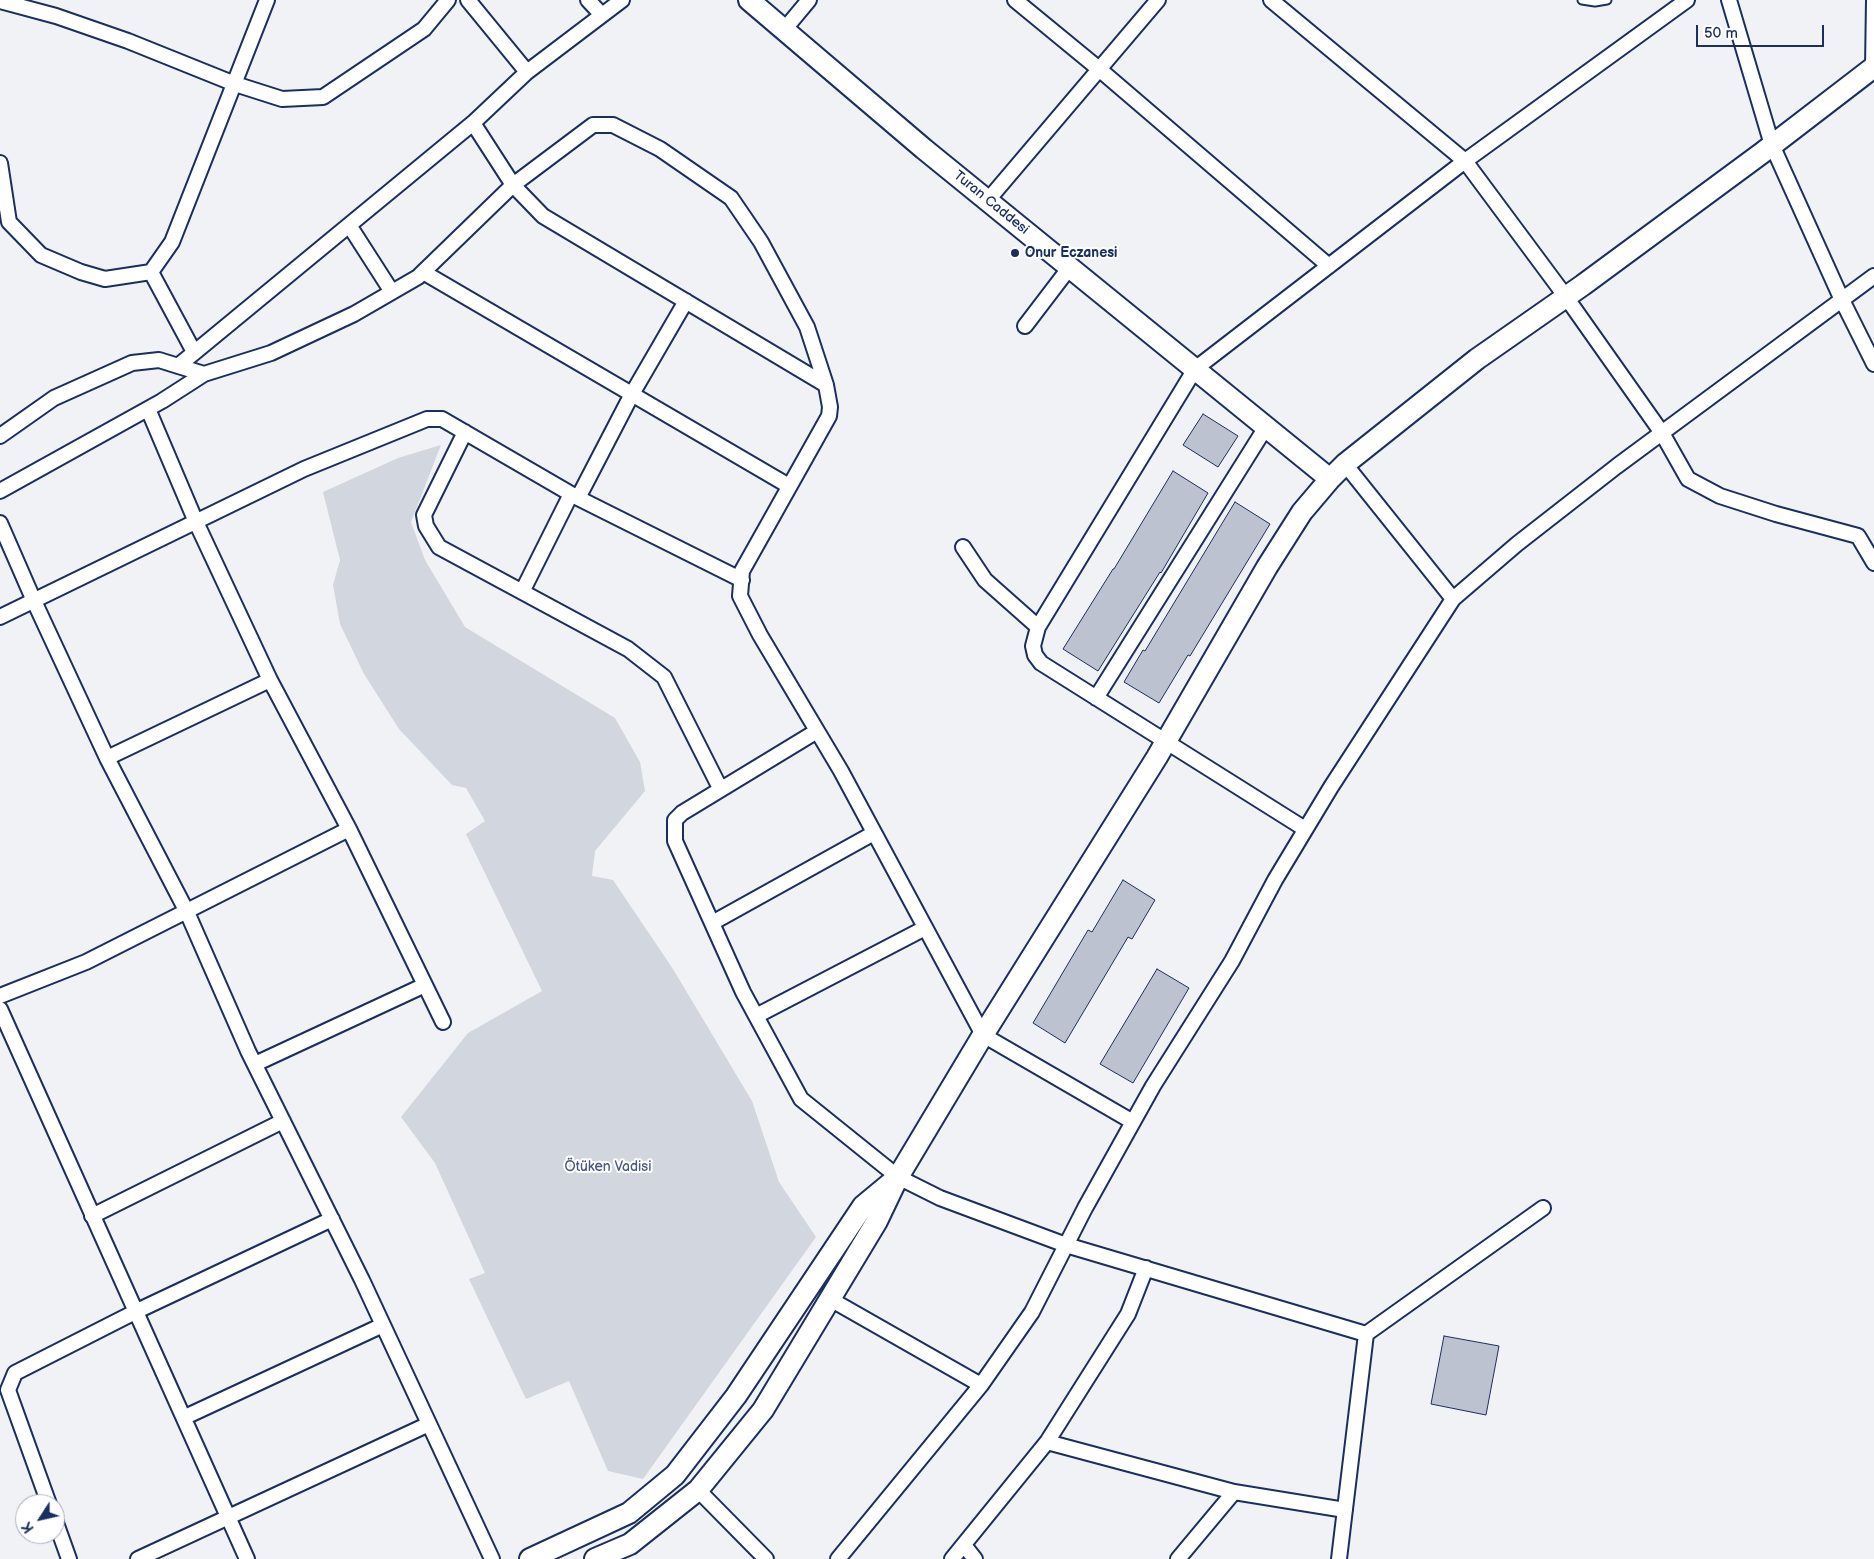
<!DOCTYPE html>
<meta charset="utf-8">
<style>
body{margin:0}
#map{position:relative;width:1874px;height:1559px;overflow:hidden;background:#f1f2f5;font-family:"Balsamiq Sans",sans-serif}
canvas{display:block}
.north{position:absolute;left:15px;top:1494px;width:50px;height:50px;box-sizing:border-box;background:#fff;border:1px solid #a4acbf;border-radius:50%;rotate:235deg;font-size:14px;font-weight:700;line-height:20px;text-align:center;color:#1b2f5e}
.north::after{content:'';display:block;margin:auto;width:18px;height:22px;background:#1b2f5e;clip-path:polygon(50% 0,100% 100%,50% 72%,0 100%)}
.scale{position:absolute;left:1696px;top:25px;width:128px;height:22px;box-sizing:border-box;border:2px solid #1b2f5e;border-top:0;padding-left:6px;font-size:15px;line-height:18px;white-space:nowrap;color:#1b2f5e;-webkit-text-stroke:4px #fff;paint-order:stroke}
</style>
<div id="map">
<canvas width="1874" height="1559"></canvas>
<div class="north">K</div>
<div class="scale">50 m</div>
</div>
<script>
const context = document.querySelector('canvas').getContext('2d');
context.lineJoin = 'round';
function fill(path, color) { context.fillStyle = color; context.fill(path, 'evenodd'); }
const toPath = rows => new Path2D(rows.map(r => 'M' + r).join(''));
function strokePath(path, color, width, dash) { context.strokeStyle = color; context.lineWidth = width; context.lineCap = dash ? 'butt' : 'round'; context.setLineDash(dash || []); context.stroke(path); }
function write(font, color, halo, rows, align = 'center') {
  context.font = font + ' "Balsamiq Sans",sans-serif'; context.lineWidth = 4; context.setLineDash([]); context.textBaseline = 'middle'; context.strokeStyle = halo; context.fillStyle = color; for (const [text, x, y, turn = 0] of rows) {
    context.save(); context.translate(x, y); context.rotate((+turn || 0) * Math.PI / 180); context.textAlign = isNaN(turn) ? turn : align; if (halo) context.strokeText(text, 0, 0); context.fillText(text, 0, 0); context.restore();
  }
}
const green = toPath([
 [441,445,411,522,425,560,465,627,615,718,640,762,645,791,595,851,592,876,613,880,673,969,752,1101,779,1182,816,1237,643,1479,608,1471,569,1381,526,1399,469,1279,485,1273,435,1163,401,1117,468,1033,542,991,466,834,485,821,466,788,452,785,399,729,364,674,340,624,333,585,340,560,323,492,398,458]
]);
const building = toPath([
 [1203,414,1238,436,1218,467,1183,445,1203,414],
 [1173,471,1208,493,1161,573,1160,572,1098,671,1063,649,1113,569,1114,569,1173,471],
 [1235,502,1270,524,1190,656,1188,655,1159,703,1124,682,1143,650,1145,651,1235,502],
 [1123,880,1155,900,1132,939,1128,937,1065,1043,1033,1023,1088,930,1092,932,1123,880],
 [1157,969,1189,988,1133,1083,1100,1064,1157,969],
 [1444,1336,1499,1346,1486,1415,1431,1404,1444,1336]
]);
const lane = toPath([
 [1582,0,1595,2,1607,0]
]);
const street = toPath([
 [468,0,527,72],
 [588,0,602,15],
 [1015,0,1099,69,1329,266],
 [1271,0,1465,161,1566,297,1662,433,1688,479,1720,496,1776,514,1858,536,1874,563],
 [1729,0,1772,145,1842,300,1874,364],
 [0,1,56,16,128,41,235,84,282,99,323,97,424,29,448,0],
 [784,30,809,0],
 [1873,68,1874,0],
 [473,123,513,185,543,216,826,385],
 [0,163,9,222,41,255,81,272,105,279,151,272,172,242,267,0],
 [988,200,1158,0],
 [349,225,392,292],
 [151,272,194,352],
 [423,272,789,486],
 [1025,326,1070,267],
 [178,366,473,123,527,72,622,0],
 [148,409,196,522,270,680,349,829,443,1022],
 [465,432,424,515,426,526,439,547,628,649,664,677,720,788],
 [0,436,54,398,132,363,159,360,204,374],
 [1345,464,1453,599],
 [0,491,162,401,204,374,271,353,354,314,418,277,513,185,593,125,613,125,660,149,731,198,761,242,807,327,826,385,830,407,829,416,742,571,740,596,760,635,841,771,983,1035,1133,1122],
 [578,498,632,394,686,301],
 [0,523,34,601,107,758,187,912,248,1051,362,1280,492,1559],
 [963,547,985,580,1038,627],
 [522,592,571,494],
 [0,617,304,469,427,419,442,419,578,498,742,580],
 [1096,698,1266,427],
 [817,731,682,813,675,820,675,841,743,992,801,1099,898,1177,940,1198,1066,1245,1366,1334,1543,1208],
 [107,758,270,680],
 [1305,829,1041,663,1035,655,1033,646,1038,627,1195,369,1465,161,1687,0],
 [712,923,874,833],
 [0,996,86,962,349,829],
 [0,1009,247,1559],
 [756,1016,925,928],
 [255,1064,425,985],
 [92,1216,283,1121],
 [830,1299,981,1385],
 [185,1417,383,1325],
 [1047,1442,1234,1492,1345,1510],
 [698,1490,766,1559],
 [49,1504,8,1390,15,1373,137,1311,332,1219],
 [55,1520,69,1559],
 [964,1545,975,1559],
 [138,1559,429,1424],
 [838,1559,981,1385,1032,1312,1085,1208,1153,1086,1232,961,1275,880,1331,787,1453,599,1517,544,1617,466,1874,276],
 [952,1559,1047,1442,1128,1314,1146,1268],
 [1178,1559,1234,1492],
 [1339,1559,1366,1334]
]);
const secondary = toPath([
 [749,0,924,149,1330,479],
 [530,1559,629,1513,675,1475,736,1396,863,1206,892,1182],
 [595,1559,630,1544,698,1490,763,1410,877,1221,898,1177,983,1035,1157,757,1267,567,1302,512,1330,479,1345,464,1477,359,1583,285,1762,153,1874,67]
]);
const markers = [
 [1015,253,5,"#1b2f5e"]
];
const streetNames = [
 ["Turan Caddesi",991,203,39]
];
const poiNames = [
 ["Onur Eczanesi",1025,253]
];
const parkNames = [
 ["Ötüken Vadisi",608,1167]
];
fill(green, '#d2d6df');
fill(building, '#bcc2d0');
strokePath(building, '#1b2f5e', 1);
strokePath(lane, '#1b2f5e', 11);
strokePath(street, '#1b2f5e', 18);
strokePath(secondary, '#1b2f5e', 24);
strokePath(lane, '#fff', 7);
strokePath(street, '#fff', 14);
strokePath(secondary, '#fff', 20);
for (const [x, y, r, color] of markers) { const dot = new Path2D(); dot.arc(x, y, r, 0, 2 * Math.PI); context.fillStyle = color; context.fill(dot); strokePath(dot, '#fff', 2); }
write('14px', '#1b2f5e', '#fff', streetNames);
write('bold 14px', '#1b2f5e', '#fff', poiNames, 'left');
write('14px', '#49597e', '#fff', parkNames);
</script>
